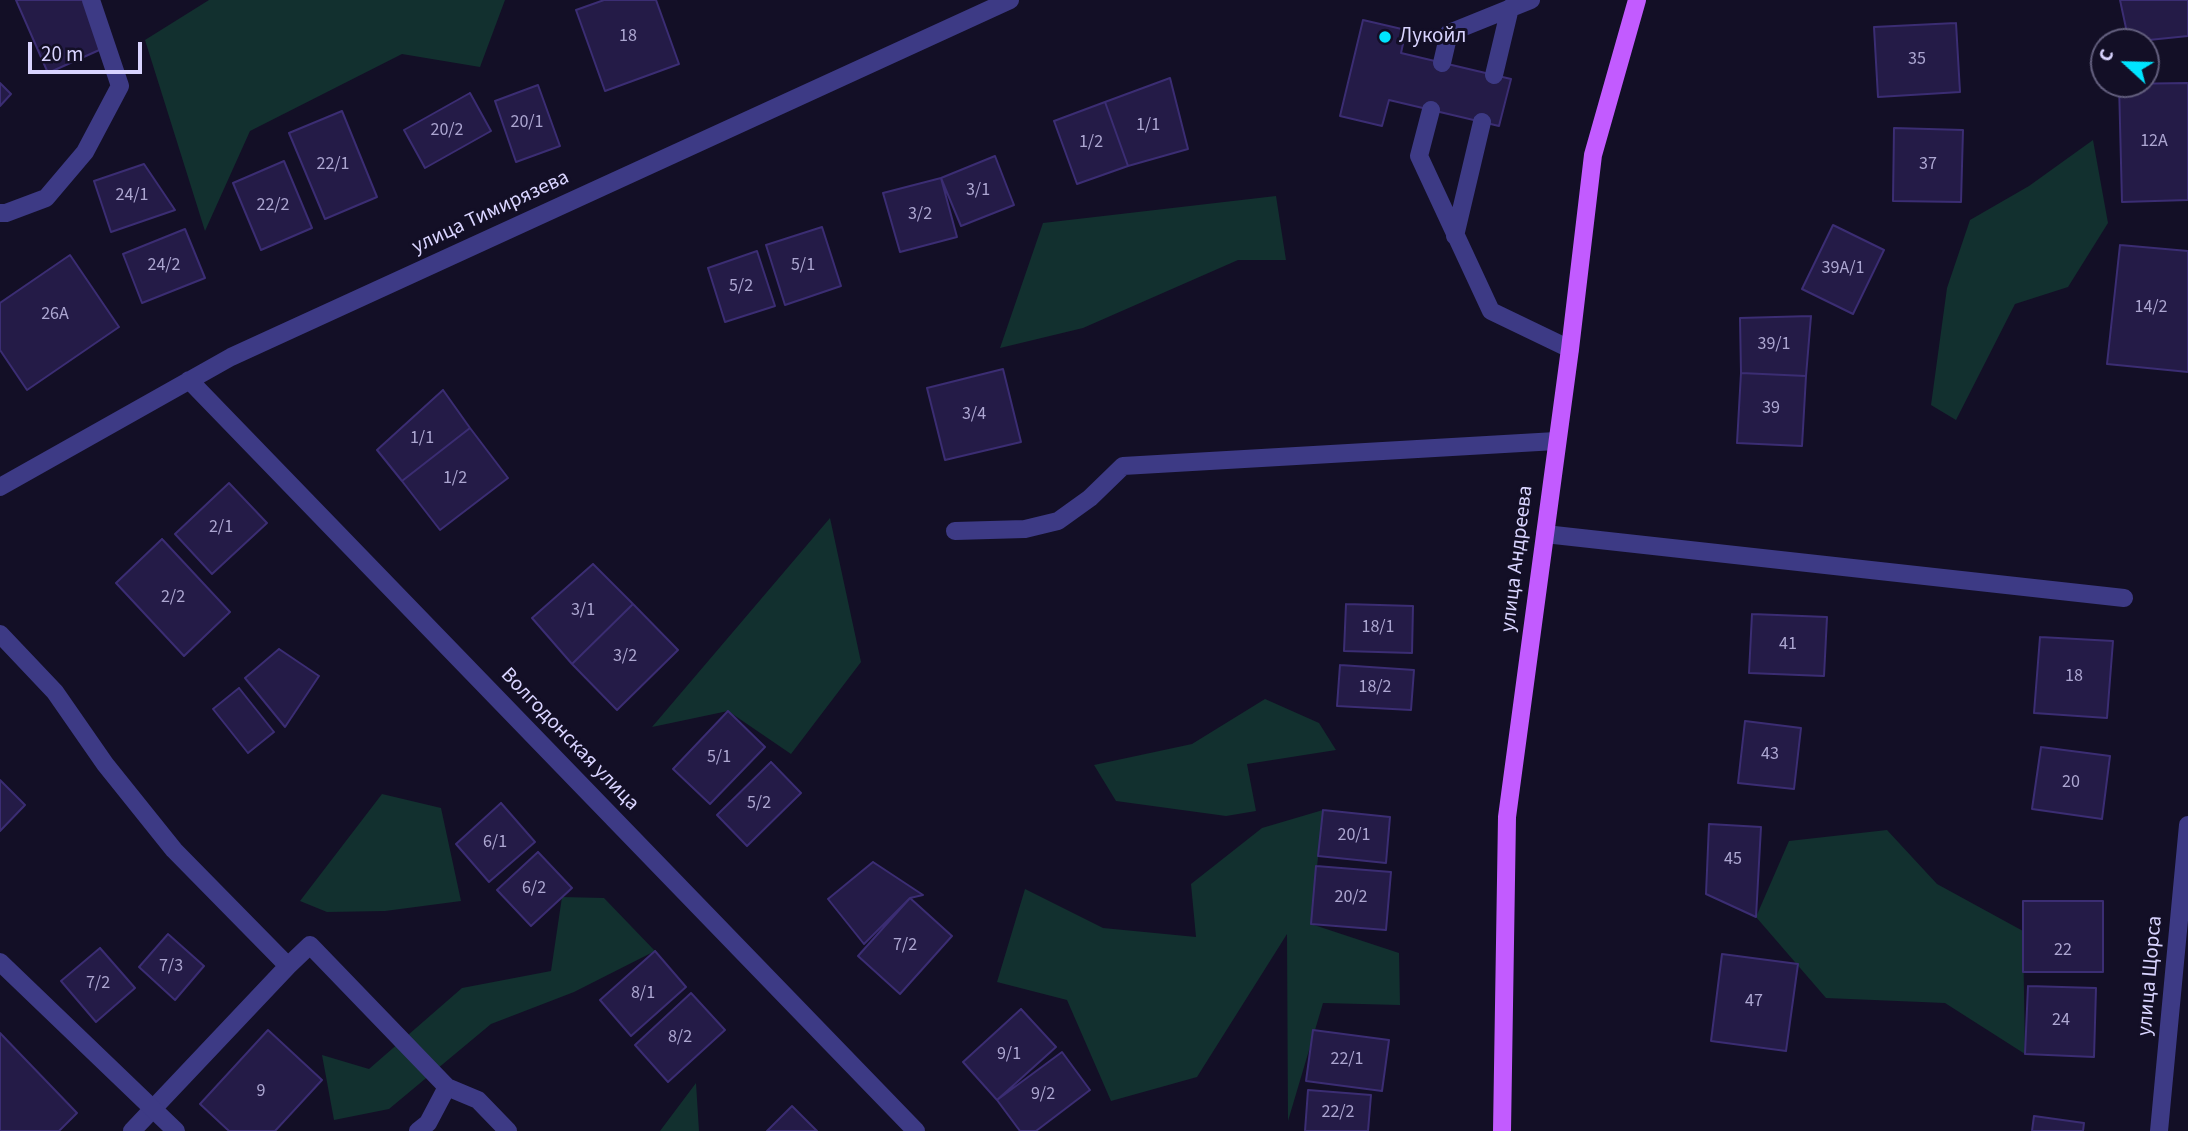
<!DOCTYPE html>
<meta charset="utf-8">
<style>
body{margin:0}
#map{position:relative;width:2188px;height:1131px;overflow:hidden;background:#130f26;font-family:"Source Sans 3",sans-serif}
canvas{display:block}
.north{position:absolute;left:2090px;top:28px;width:70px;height:70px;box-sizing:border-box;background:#130f26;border:2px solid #625e7d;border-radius:50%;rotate:292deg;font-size:19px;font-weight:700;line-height:28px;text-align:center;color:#d9d4ff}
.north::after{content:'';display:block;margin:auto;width:24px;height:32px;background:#00e5ff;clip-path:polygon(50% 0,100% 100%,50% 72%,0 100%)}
.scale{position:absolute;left:28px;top:42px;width:114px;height:32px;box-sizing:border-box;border:4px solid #d9d4ff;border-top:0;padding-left:9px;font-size:21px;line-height:24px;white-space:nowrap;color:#d9d4ff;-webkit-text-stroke:5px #130f26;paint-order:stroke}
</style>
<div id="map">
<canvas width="2188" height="1131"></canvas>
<div class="north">С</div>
<div class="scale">20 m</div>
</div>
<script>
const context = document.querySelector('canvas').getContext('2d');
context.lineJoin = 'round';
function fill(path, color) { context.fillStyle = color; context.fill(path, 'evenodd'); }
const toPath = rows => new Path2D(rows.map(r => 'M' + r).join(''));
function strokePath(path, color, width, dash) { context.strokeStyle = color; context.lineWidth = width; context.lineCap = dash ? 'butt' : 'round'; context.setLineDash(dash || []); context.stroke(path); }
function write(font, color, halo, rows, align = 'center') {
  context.font = font + ' "Source Sans 3",sans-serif'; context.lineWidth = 6; context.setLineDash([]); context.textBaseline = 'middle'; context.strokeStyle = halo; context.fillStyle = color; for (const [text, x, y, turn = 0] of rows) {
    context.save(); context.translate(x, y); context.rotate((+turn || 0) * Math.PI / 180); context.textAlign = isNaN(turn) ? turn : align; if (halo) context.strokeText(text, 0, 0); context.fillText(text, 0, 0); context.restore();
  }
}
const green = toPath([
 [209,0,505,0,480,67,402,54,250,131,205,231,145,40],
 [2093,140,2108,223,2068,287,2015,304,1956,420,1931,405,1947,288,1970,220,2029,186],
 [1276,196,1286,260,1238,260,1083,328,1000,348,1043,223],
 [830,518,861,662,791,754,728,711,652,727],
 [1265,699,1319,723,1336,750,1247,764,1256,811,1226,816,1116,801,1094,765,1192,744],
 [382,794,441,808,461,901,385,911,327,912,300,901],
 [1323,810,1311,924,1399,953,1400,1005,1323,1003,1288,1121,1287,934,1197,1077,1111,1101,1067,1000,997,982,1025,889,1103,928,1196,937,1191,884,1262,828],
 [1887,830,1937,884,2023,931,2025,1054,1945,1003,1826,998,1756,917,1789,841],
 [562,897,604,898,655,951,574,992,491,1024,389,1109,334,1120,322,1055,369,1069,462,988,551,971],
 [696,1083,699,1131,660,1131]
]);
const building = toPath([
 [16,0,85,0,106,47,48,73,16,0],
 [604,0,656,0,679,64,605,91,576,10,604,0],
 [2120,0,2188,0,2188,36,2129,42,2120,0],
 [1363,20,1406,30,1401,53,1511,79,1499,126,1389,100,1382,126,1340,116,1363,20],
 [1956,23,1960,92,1878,97,1874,27,1956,23],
 [1170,78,1188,149,1128,166,1105,102,1170,78],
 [0,83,11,94,0,106,0,83],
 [2188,83,2188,200,2122,202,2119,84,2188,83],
 [538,85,560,146,516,162,495,101,538,85],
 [470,93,491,131,425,168,404,130,470,93],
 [1105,102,1128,166,1077,184,1054,121,1105,102],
 [342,111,377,197,325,219,289,133,342,111],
 [1894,128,1963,130,1961,202,1893,201,1894,128],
 [995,156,1014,205,961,226,941,178,995,156],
 [284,161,312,228,261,250,233,183,284,161],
 [144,164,175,210,111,232,94,181,144,164],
 [941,178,957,237,900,252,883,193,941,178],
 [1833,225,1884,250,1853,314,1802,289,1833,225],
 [822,227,841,286,785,305,766,245,822,227],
 [185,229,205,278,142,303,123,254,185,229],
 [2120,245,2188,251,2188,372,2107,364,2120,245],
 [757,251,775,306,725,322,708,268,757,251],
 [70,255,119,327,27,390,0,350,0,303,70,255],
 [1811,316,1806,376,1741,373,1740,318,1811,316],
 [1003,369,1021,442,945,460,927,388,1003,369],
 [1741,373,1806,376,1802,446,1737,443,1741,373],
 [443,390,470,428,402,481,377,450,443,390],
 [470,428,508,478,440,530,402,481,470,428],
 [229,483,267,523,212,574,175,534,229,483],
 [162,539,230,612,184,656,116,583,162,539],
 [593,564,633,604,572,664,532,618,593,564],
 [633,604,678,650,617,710,572,664,633,604],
 [1346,604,1413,606,1412,653,1344,651,1346,604],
 [1752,614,1827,617,1824,676,1749,673,1752,614],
 [2040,637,2113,641,2107,718,2034,713,2040,637],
 [279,649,319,676,285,727,245,678,279,649],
 [1340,665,1414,670,1411,710,1337,706,1340,665],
 [239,688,274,732,248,753,213,709,239,688],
 [728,711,765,747,710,804,673,769,728,711],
 [1745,721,1801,728,1794,789,1738,783,1745,721],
 [2041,747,2110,756,2102,819,2032,809,2041,747],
 [771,762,801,793,747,846,717,815,771,762],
 [0,780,25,805,0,831,0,780],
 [501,803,535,842,489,882,456,844,501,803],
 [1323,810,1390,817,1386,863,1318,856,1323,810],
 [1709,824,1761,827,1756,917,1706,894,1709,824],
 [538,852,572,888,531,926,497,890,538,852],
 [873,862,923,895,910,898,864,944,828,899,873,862],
 [1316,866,1391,872,1386,930,1311,924,1316,866],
 [910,898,952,936,900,994,858,956,910,898],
 [2023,901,2103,901,2103,972,2023,972,2023,901],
 [168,934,204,966,175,1000,139,967,168,934],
 [100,948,135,988,96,1022,61,981,100,948],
 [655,951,686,987,631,1036,600,1000,655,951],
 [1722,954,1798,964,1786,1051,1711,1041,1722,954],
 [2028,986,2096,988,2094,1057,2025,1054,2028,986],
 [691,993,725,1030,668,1082,635,1045,691,993],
 [1021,1009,1056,1047,997,1100,963,1062,1021,1009],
 [268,1030,322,1080,275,1131,229,1131,200,1104,268,1030],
 [1313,1030,1389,1040,1382,1091,1306,1081,1313,1030],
 [0,1033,77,1113,59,1131,0,1131,0,1033],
 [1062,1052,1090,1090,1036,1131,1020,1131,997,1100,1062,1052],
 [1308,1090,1371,1095,1368,1131,1305,1131,1308,1090],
 [792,1106,817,1131,767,1131,792,1106],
 [2034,1116,2084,1123,2083,1131,2032,1131,2034,1116]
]);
const lane = toPath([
 [1442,63,1449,33,1531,0],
 [1494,75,1510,8],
 [1431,110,1419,156,1491,311,1570,349],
 [0,213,6,213,46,198,85,152,120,86,91,0],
 [1455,236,1482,122],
 [955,531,1025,529,1058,521,1090,498,1123,466,1556,441],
 [1545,534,2124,598],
 [0,634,55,692,105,764,174,850,288,966],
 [132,1131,288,966,310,945,447,1087,478,1100,508,1131],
 [418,1131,428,1123,447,1087]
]);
const street = toPath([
 [189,380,916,1131],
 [0,487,231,357,1010,0],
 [0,962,176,1131],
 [2159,1131,2188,825]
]);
const primary = toPath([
 [1502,1131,1507,817,1570,349,1593,155,1637,0]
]);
const markers = [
 [1385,37,7,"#00e5ff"]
];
const numberNames = [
 ["18",628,37],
 ["35",1917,60],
 ["20/1",527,123],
 ["1/1",1148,126],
 ["20/2",447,131],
 ["12А",2154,142],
 ["1/2",1091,143],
 ["22/1",333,165],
 ["37",1928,165],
 ["3/1",978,191],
 ["24/1",132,196],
 ["22/2",273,206],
 ["3/2",920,215],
 ["24/2",164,266],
 ["5/1",803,266],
 ["39А/1",1843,269],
 ["5/2",741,287],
 ["14/2",2151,308],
 ["26А",55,315],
 ["39/1",1774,345],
 ["39",1771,409],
 ["3/4",974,415],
 ["1/1",422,439],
 ["1/2",455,479],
 ["2/1",221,528],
 ["2/2",173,598],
 ["3/1",583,611],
 ["18/1",1378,628],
 ["41",1788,645],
 ["3/2",625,657],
 ["18",2074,677],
 ["18/2",1375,688],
 ["43",1770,755],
 ["5/1",719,758],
 ["20",2071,783],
 ["5/2",759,804],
 ["20/1",1354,836],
 ["6/1",495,843],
 ["45",1733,860],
 ["6/2",534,889],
 ["20/2",1351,898],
 ["7/2",905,946],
 ["22",2063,951],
 ["7/3",171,967],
 ["7/2",98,984],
 ["8/1",643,994],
 ["47",1754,1002],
 ["24",2061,1021],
 ["8/2",680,1038],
 ["9/1",1009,1055],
 ["22/1",1347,1060],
 ["9",261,1092],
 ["9/2",1043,1095],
 ["22/2",1338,1113]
];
const poiNames = [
 ["Лукойл",1399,37]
];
const streetNames = [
 ["улица Тимирязева",491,213,-25],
 ["улица Андреева",1518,559,-83],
 ["Волгодонская улица",569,740,46],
 ["улица Щорса",2151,976,-85]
];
fill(green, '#12302f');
fill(building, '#241b47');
strokePath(building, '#3b2d73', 2);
strokePath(lane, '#3d3a85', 18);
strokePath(street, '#3d3a85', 18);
strokePath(primary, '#c25bff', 18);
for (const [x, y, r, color] of markers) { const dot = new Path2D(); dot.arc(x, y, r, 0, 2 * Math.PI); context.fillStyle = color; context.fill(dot); strokePath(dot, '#130f26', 2.5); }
write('18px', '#aca6d1', null, numberNames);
write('21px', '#d9d4ff', '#130f26', poiNames, 'left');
write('21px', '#d9d4ff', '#130f26', streetNames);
</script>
